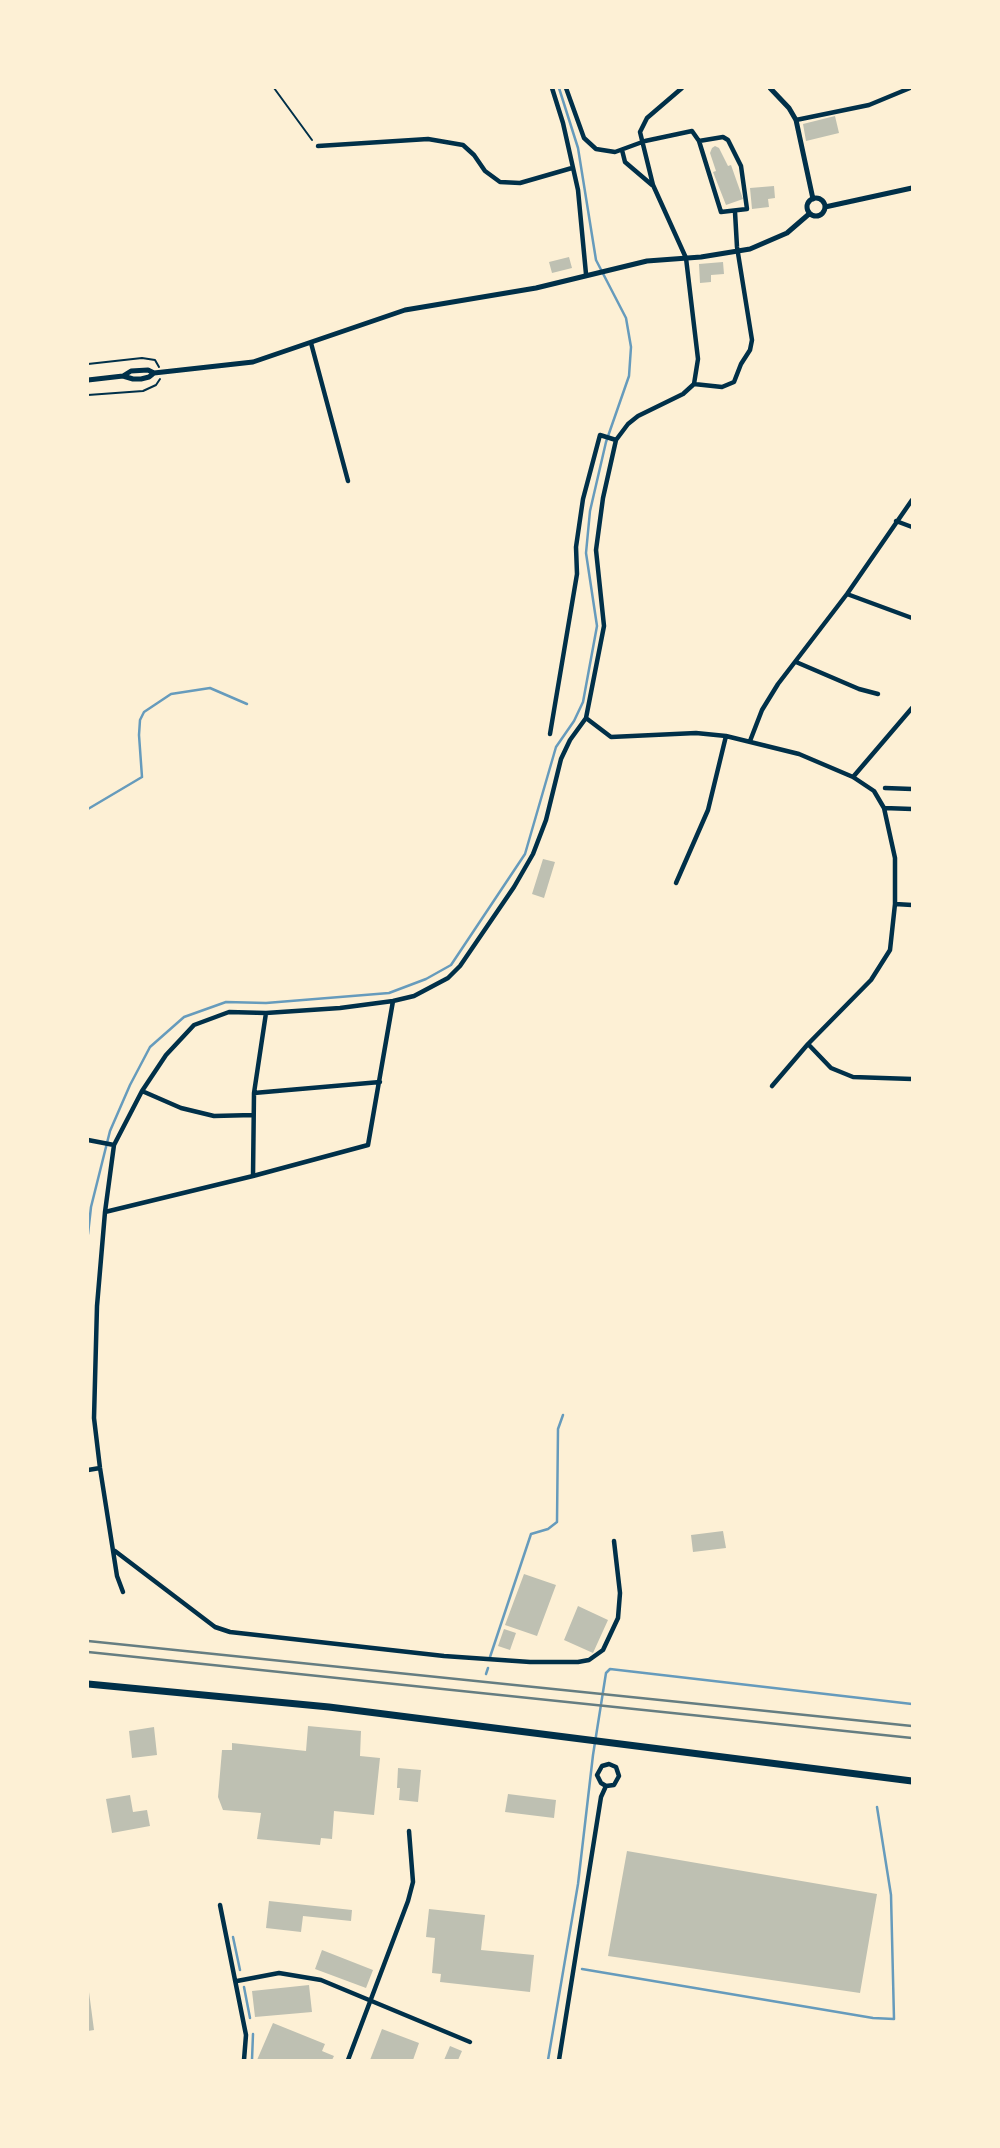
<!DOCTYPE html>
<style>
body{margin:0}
#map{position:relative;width:1000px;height:2148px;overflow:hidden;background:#fdf0d5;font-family:Mulish,sans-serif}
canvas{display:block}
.frame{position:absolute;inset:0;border:89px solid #fdf0d5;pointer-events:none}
</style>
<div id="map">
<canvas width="1000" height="2148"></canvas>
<div class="frame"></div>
</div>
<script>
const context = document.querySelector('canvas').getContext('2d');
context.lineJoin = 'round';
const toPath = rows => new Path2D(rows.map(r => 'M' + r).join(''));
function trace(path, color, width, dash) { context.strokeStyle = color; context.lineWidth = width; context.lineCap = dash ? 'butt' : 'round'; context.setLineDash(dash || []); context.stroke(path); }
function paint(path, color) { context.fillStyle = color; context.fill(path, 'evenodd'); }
trace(toPath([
 [88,809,142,777,139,735,140,720,144,712,171,694,210,688,247,704],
 [88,1234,91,1207,110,1131,130,1085,150,1047,184,1017,226,1002,266,1003,389,993,426,979,451,965,525,854,556,747,574,721,583,702,597,626,586,553,590,511,606,442,629,376,631,347,626,318,596,260,578,148,559,88],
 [490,1657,531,1534,548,1529,557,1522,558,1429,563,1415],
 [486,1674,488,1668],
 [233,1937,240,1970],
 [582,1969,873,2018,894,2019,891,1895,877,1807],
 [244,1987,250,2018],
 [252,2060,253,2034],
 [548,2060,578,1884,593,1755,606,1673,610,1669,912,1704]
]), '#669bbc', 2.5);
paint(toPath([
 [835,116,839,133,806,141,803,124],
 [715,146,719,148,728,166,731,165,743,199,726,205,713,172,716,171,710,153,712,148],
 [774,186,775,198,768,199,769,207,752,209,750,188],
 [569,257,572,268,552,273,549,262],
 [723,262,724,274,711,275,711,282,700,283,699,264],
 [543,859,555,862,544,898,532,894],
 [723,1531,726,1548,693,1552,691,1535],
 [524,1574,556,1585,537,1636,505,1625],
 [578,1606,608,1620,593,1653,564,1640],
 [504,1629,516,1633,510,1650,498,1646],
 [308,1726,361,1731,360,1756,380,1758,374,1815,334,1811,332,1839,321,1838,320,1845,257,1839,261,1813,223,1810,218,1797,222,1750,232,1750,232,1743,306,1751],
 [154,1727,157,1755,132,1758,129,1731],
 [398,1768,421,1770,418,1802,399,1800,400,1788,397,1788],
 [508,1794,556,1800,554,1818,505,1812],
 [130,1795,133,1812,147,1810,150,1826,112,1833,106,1799],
 [627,1851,877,1894,860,1993,608,1956],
 [269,1901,352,1910,351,1921,303,1916,301,1932,266,1928],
 [429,1909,485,1915,481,1950,534,1955,530,1992,440,1982,441,1974,432,1973,435,1938,426,1937],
 [322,1950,373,1970,366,1988,315,1969],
 [309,1985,312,2012,255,2017,252,1991],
 [89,1992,94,2030,88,2031,88,1993],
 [273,2023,325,2044,322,2051,334,2056,332,2060,257,2060],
 [382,2029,419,2043,413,2060,370,2060],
 [450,2046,462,2051,458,2060,444,2060]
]), '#bec0b2');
trace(toPath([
 [274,88,312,140],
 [88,364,142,358,155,360,159,367],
 [88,395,143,391,156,385,160,379]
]), '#003049', 2);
trace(toPath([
 [552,88,563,123,578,190,586,274],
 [566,88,584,138,596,149,615,152,645,141,692,131,699,141,723,137,728,140,741,166,747,209,721,212,699,141],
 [796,120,869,105,910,88],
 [318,146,428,139,463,145,474,155,485,171,500,182,520,183,572,168],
 [622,150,625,162,652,185],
 [311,343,348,481],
 [694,384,722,387,734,382,741,364,750,350,752,340,737,247,735,212],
 [896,521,912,527],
 [847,594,912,618],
 [796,662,859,689,878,694],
 [586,718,611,737,696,733,726,736,799,754,853,777,874,791,884,808,895,858,895,904,890,950,871,980,808,1044,772,1086],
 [550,734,577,574,576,547,583,499,600,435,616,440],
 [750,741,762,710,778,684,847,594,912,500],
 [853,777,912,708],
 [885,788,912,789],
 [884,808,912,809],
 [676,883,708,810,726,736],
 [895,904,912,905],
 [808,1044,831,1068,853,1077,912,1079],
 [142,1091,181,1108,214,1116,253,1115],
 [254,1093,380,1082],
 [88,1140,114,1145],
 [253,1176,254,1093,266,1013],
 [105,1212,253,1176,368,1145,393,1001],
 [88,1470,100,1468],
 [115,1551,215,1627,230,1632,444,1656,530,1662,578,1662,589,1660,603,1650,618,1618,620,1593,614,1541],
 [123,1592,117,1576,100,1468,94,1418,97,1306,105,1212,114,1145,142,1091,166,1055,194,1025,229,1012,266,1013,340,1008,393,1001,414,996,448,978,460,966,514,887,533,854,546,820,561,759,570,740,586,718,604,626,596,550,603,498,616,440,628,424,638,416,683,394,694,384,698,359,686,258,653,185,640,132,647,118,682,88],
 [220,1905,246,2035,244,2060],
 [237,1981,279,1973,321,1980,470,2042],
 [348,2060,408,1901,413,1882,409,1831],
 [559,2060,601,1797,606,1786,614,1785,619,1776,616,1767,609,1764,602,1766,597,1775,601,1783,606,1786]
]), '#003049', 4.5);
trace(toPath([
 [770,88,789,108,796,120,813,199],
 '807 207a9 9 0 1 1 18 0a9 9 0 1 1-18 0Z',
 [825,207,912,188],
 [123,376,133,379,141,379,149,377,154,373],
 [88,380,123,376,131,371,148,370,154,373,253,362,405,310,536,288,647,261,701,257,750,249,787,233,809,214]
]), '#003049', 5);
trace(toPath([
 [88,1684,329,1707,912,1781]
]), '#003049', 7);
trace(toPath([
 [88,1641,912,1726],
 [88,1652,912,1738]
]), '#657d81', 2.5);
</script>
